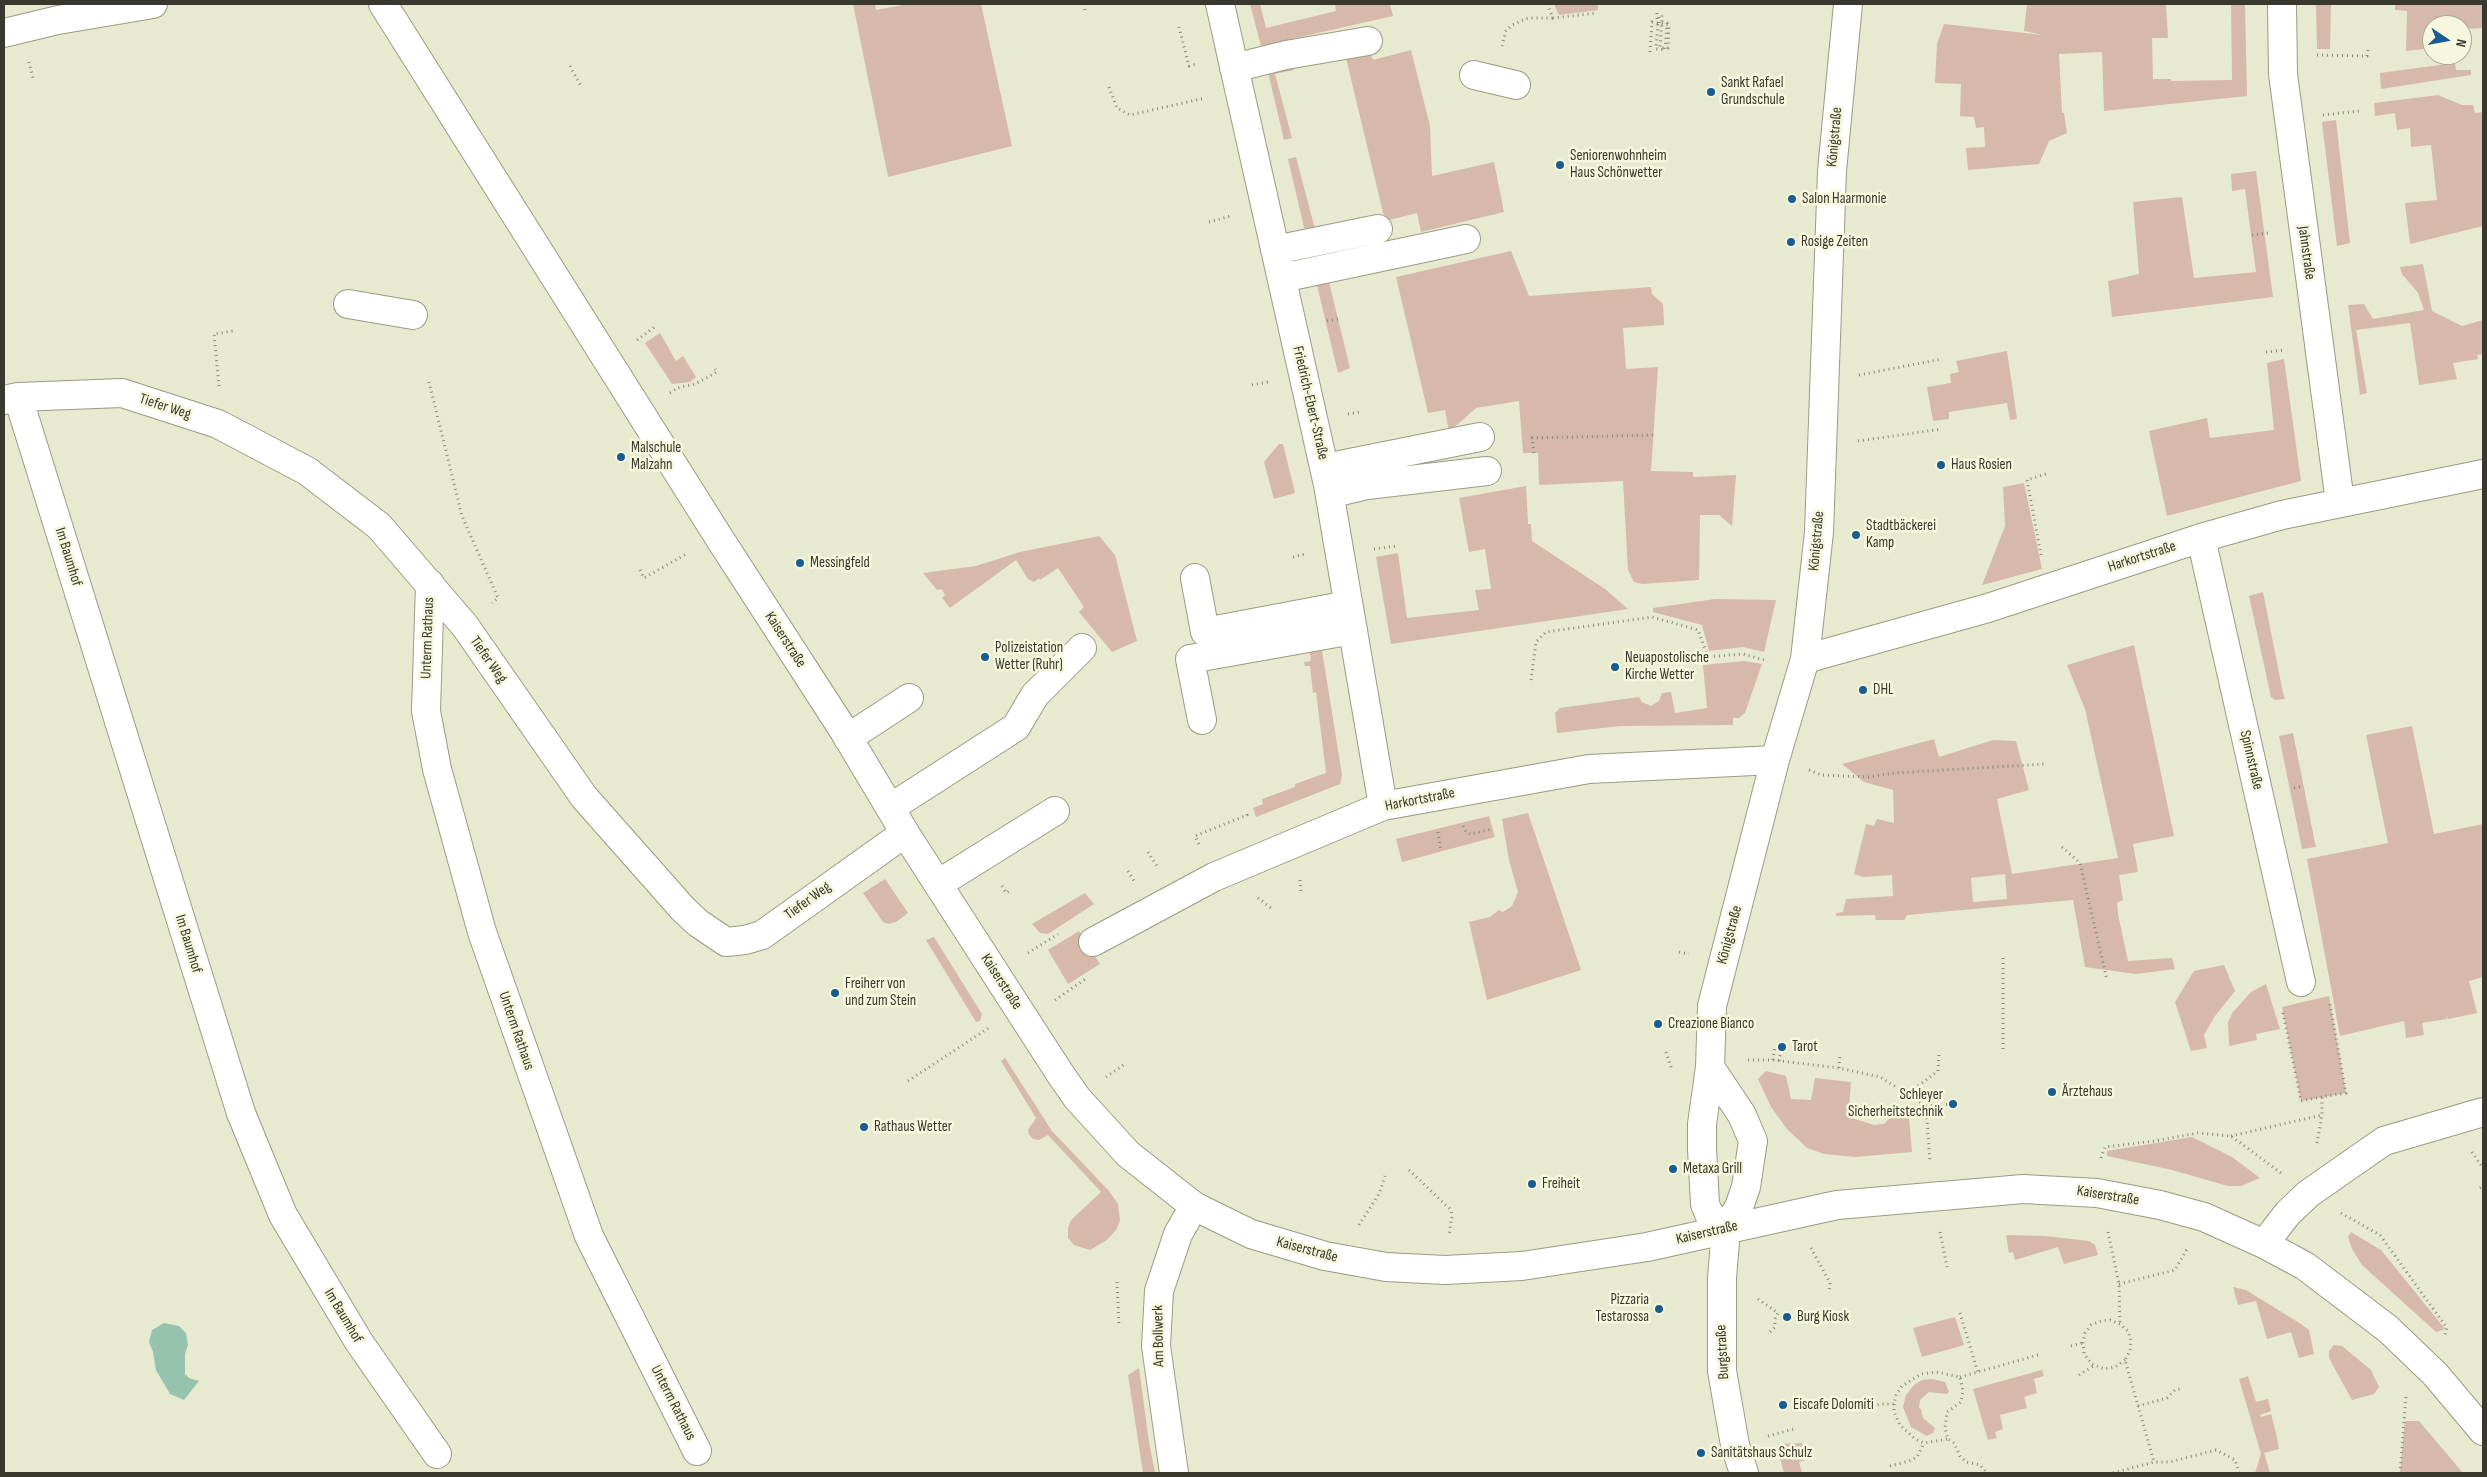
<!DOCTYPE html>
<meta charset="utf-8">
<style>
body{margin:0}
#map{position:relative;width:2487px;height:1477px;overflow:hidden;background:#e8eacf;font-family:"Sofia Sans Condensed",sans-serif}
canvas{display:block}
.frame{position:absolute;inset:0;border:5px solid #38382e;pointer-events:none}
.north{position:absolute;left:2422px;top:15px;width:50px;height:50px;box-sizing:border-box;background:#f6f7dc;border:1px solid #aaab96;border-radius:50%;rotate:102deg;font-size:14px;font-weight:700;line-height:20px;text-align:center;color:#38382e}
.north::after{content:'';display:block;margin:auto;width:18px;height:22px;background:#195c91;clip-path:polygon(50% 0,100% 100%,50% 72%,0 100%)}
</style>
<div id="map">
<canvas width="2487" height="1477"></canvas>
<div class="frame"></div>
<div class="north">N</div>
</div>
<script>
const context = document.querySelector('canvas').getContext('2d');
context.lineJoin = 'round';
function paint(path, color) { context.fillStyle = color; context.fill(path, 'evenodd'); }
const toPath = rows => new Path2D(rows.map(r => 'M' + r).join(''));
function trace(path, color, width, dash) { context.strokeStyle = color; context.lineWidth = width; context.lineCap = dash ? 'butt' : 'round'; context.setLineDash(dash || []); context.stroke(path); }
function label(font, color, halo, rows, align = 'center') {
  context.font = font + ' "Sofia Sans Condensed",sans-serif'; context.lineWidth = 5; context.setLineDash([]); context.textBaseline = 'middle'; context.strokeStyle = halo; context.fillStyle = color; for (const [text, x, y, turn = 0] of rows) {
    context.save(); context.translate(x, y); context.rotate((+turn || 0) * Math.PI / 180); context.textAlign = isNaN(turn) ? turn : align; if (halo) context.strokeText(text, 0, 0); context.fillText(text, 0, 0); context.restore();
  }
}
paint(toPath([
 [853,4,875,4,876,10,908,4,981,4,1012,146,888,177],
 [1250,4,1260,4,1266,28,1336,11,1335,4,1390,4,1393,16,1261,46],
 [1554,4,1598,4,1598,10,1559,15],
 [2027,4,2166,4,2168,38,2152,38,2153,79,2171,79,2171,81,2232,80,2231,4,2245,4,2247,96,2104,111,2102,52,2059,54,2062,113,2064,113,2067,133,2049,141,2039,164,1968,170,1966,148,1985,147,1984,127,1976,128,1974,117,1960,116,1961,84,1935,83,1937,44,1944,24,2043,35,2024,31],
 [2316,4,2331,4,2330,49,2317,49],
 [2395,4,2483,4,2483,28,2462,29,2462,25,2432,25,2432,48,2406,51,2407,11,2395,10],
 [1411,50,1430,126,1432,176,1494,162,1504,212,1421,232,1417,213,1385,221,1346,58,1371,55,1373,60],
 [2455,63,2456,70,2471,70,2471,75,2381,89,2380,73],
 [1293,65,1294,70,1275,74,1292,138,1284,140,1268,72],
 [2438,95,2462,105,2473,105,2475,113,2483,112,2483,226,2410,244,2405,203,2437,200,2431,145,2411,147,2410,128,2397,130,2395,113,2375,116,2374,103],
 [2336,120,2350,243,2337,246,2322,122],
 [1296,157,1316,233,1306,236,1288,159],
 [2256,171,2273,297,2112,317,2108,281,2139,274,2133,202,2182,197,2194,278,2256,272,2245,189,2232,191,2231,174],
 [1511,251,1529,296,1651,287,1652,294,1663,304,1664,325,1623,328,1626,369,1658,367,1651,471,1693,472,1693,477,1736,475,1732,526,1719,515,1700,515,1699,580,1642,584,1634,582,1628,570,1623,481,1539,485,1538,453,1523,453,1519,401,1476,408,1449,432,1445,410,1428,413,1396,277],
 [2423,264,2432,311,2462,326,2483,320,2483,354,2477,355,2478,359,2453,363,2457,379,2419,385,2410,323,2356,330,2367,393,2360,395,2348,305,2364,304,2373,319,2424,310,2418,293,2402,274,2400,267],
 [1328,278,1350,368,1338,373,1316,281],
 [660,333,676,361,683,356,696,377,690,382,672,384,645,343],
 [2007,351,2017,419,2010,420,2007,403,1949,412,1949,419,1933,421,1927,387,1951,383,1950,374,1959,372,1956,361],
 [2284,359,2301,481,2167,516,2149,431,2207,418,2210,438,2274,430,2267,363],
 [1279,444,1283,444,1295,493,1274,499,1264,462],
 [2024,483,2042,569,1982,585,2005,526,2003,487],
 [1526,486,1528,524,1531,524,1532,541,1605,589,1628,609,1391,644,1376,557,1398,553,1407,618,1479,610,1475,590,1491,589,1485,549,1469,552,1459,498],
 [1099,536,1115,555,1137,641,1112,652,1079,612,1084,607,1058,568,1040,580,1039,578,1034,582,1028,579,1016,560,950,608,942,598,945,595,942,589,937,590,923,573,976,566,1020,552],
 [2263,592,2283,693,2285,699,2275,700,2271,697,2249,596],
 [1715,599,1776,600,1764,652,1743,647,1709,651,1702,625,1653,612,1653,608],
 [1321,644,1342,775,1340,784,1256,817,1253,808,1263,804,1262,799,1295,787,1295,784,1326,773,1316,692,1313,693,1310,666,1305,666,1304,662,1311,661,1309,647],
 [2134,645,2174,836,2133,844,2138,872,2119,875,2123,900,2117,903,2118,914,2128,961,2172,958,2175,969,2136,974,2085,967,2073,900,1907,915,1904,920,1876,920,1875,915,1836,916,1836,913,1843,912,1846,899,1893,896,1892,875,1863,877,1854,874,1866,824,1874,826,1877,819,1894,823,1893,790,1864,782,1842,764,1934,739,1939,757,1993,740,2016,741,2029,790,1997,799,2012,874,2118,858,2085,709,2067,665],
 [2005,874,2007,899,1973,902,1971,878],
 [1744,661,1762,664,1745,713,1739,718,1733,718,1733,725,1621,726,1557,733,1555,713,1560,708,1639,697,1642,702,1651,706,1659,701,1662,693,1671,692,1675,713,1707,708,1703,665],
 [2412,726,2434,834,2483,824,2483,977,2469,981,2477,1013,2448,1019,2446,1015,2447,1019,2422,1023,2424,1035,2406,1038,2404,1021,2340,1036,2307,859,2388,843,2366,735],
 [2293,733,2315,843,2316,847,2302,849,2279,736],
 [1528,813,1581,970,1487,1000,1469,922,1490,917,1499,910,1503,912,1512,906,1518,892,1509,860,1502,819],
 [1489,816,1495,837,1402,862,1396,839],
 [885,879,908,913,896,922,888,924,883,922,863,893],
 [1085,893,1094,904,1048,934,1040,933,1032,924],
 [1079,931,1100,964,1068,984,1048,950],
 [934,937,982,1014,980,1021,976,1022,926,940],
 [2224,965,2235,991,2215,1016,2204,1035,2207,1048,2191,1051,2175,1002,2194,971],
 [2266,984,2280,1029,2256,1034,2257,1040,2229,1046,2228,1022,2233,1012,2251,992],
 [2329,996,2346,1093,2301,1101,2282,1007],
 [1005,1058,1052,1131,1109,1191,1118,1204,1120,1221,1116,1230,1107,1240,1090,1250,1074,1245,1068,1238,1068,1228,1071,1220,1101,1192,1048,1135,1039,1140,1033,1139,1029,1135,1028,1130,1036,1118,1001,1061],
 [1766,1071,1786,1076,1791,1099,1811,1100,1815,1078,1851,1082,1849,1109,1855,1119,1874,1125,1884,1124,1896,1112,1904,1113,1909,1118,1912,1152,1855,1157,1824,1154,1807,1148,1787,1129,1771,1107,1758,1079],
 [2192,1137,2232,1157,2260,1178,2241,1186,2228,1186,2172,1170,2107,1156,2107,1151],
 [2351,1232,2381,1250,2445,1329,2436,1332,2362,1265,2352,1249,2348,1237],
 [2006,1235,2045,1236,2089,1241,2095,1245,2098,1255,2064,1264,2058,1247,2015,1260,2013,1252,2009,1253],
 [2233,1287,2246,1290,2301,1324,2309,1330,2314,1354,2299,1358,2291,1332,2267,1339,2256,1301,2238,1305],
 [1955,1317,1964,1345,1922,1357,1913,1328],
 [2334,1345,2342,1346,2371,1370,2379,1387,2374,1394,2352,1400,2329,1358,2329,1351],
 [1139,1368,1149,1442,1155,1473,1143,1473,1128,1375],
 [2042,1370,2044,1376,2034,1379,2037,1393,2024,1397,2027,1408,2000,1415,2003,1429,1995,1432,1997,1438,1988,1440,1973,1389],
 [2248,1376,2256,1402,2268,1399,2271,1411,2260,1415,2261,1417,2271,1414,2276,1433,2279,1449,2264,1453,2270,1473,2255,1473,2261,1454,2239,1379],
 [1932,1379,1945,1382,1949,1392,1947,1394,1929,1392,1920,1400,1919,1408,1921,1409,1923,1418,1935,1428,1933,1433,1927,1436,1911,1427,1903,1407,1906,1395,1914,1385,1922,1380],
 [2405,1421,2419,1421,2463,1473,2400,1473],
 [1802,1443,1809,1459,1799,1462,1802,1473,1784,1473,1777,1447,1779,1444]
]), '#d6b9a8');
paint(toPath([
 [164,1323,179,1326,186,1333,188,1345,185,1354,185,1374,189,1378,199,1381,184,1400,170,1394,156,1370,153,1352,149,1342,152,1330]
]), '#96c3ae');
const minor = toPath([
 [1220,4,1328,485,1383,806],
 [2282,4,2283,74,2340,502],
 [4,33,58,20,153,4],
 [1234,68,1286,55,1368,41],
 [1474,75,1516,85],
 [1275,250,1378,229],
 [1282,278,1466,239],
 [348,304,413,315],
 [18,397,241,1113,283,1215,359,1342,437,1454],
 [4,400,18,397,122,393,218,424,307,471,379,526,465,626,584,797,683,909,698,923,726,942,745,940,762,935,905,833],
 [1325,468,1480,437],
 [1330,494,1367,485,1487,471],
 [2201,538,2301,982],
 [1195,578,1205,632,1348,605],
 [430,584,426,711,437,769,482,932,589,1236,697,1451],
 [1805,659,1988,608,2201,538,2282,515,2483,474],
 [1202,720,1190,659,1353,630],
 [848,738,909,698],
 [890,808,1016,727,1035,695,1082,648],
 [938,884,1055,811],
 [1093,942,1214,877,1383,806,1589,769,1775,760],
 [1710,1067,1742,1115,1753,1141,1746,1187,1739,1207,1726,1229,1722,1278,1722,1371,1735,1445,1744,1473],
 [1726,1229,1709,1214,1705,1204,1702,1149,1702,1124,1710,1067,1712,1006,1775,760,1805,659,1819,532,1832,171,1848,4],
 [2264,1244,2288,1213,2308,1194,2384,1141,2483,1112],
 [1174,1473,1156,1346,1159,1291,1178,1234,1194,1206]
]);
const major = toPath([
 [383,4,718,536,844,731,905,833,1059,1072,1077,1098,1128,1154,1194,1206,1251,1234,1325,1256,1386,1267,1445,1270,1522,1266,1647,1247,1837,1205,2023,1189,2097,1193,2160,1205,2204,1217,2264,1244,2305,1266,2388,1329,2435,1374,2483,1431]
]);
trace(minor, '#9a9b83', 30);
trace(major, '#9a9b83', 30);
trace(toPath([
 [1084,4,1085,11],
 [1547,4,1553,18,1597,13],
 [1657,13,1657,23],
 [1659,23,1659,13],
 [1179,27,1189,66,1196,64],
 [1502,46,1506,31,1512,25,1528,18,1553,18],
 [1650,52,1652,22,1657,23,1667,23,1665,50,1656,49,1658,24,1659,24,1669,25,1668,48,1660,48,1662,22,1662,14],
 [2317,55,2367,56,2368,50],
 [29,62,33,78],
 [570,66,582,88],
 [1109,87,1117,108,1130,115,1205,98],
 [2323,115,2359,111],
 [1209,222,1231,216],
 [2252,235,2268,233],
 [1327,321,1338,319],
 [637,340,656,326],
 [2266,352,2285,350],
 [1859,375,1942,359],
 [429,382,462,516,498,598,492,603],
 [1252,385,1268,382],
 [219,386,214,334,233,331],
 [670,393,677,388,695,384,717,372,715,369],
 [1348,414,1360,412],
 [1858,441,1942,429],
 [1534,453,1532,438,1653,435],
 [1374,549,1396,546],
 [2041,555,2027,480,2049,473],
 [1293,557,1305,554],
 [640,570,644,578,688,553],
 [1679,659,1743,654,1768,661],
 [1531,680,1536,642,1546,632,1652,617,1698,630,1708,657],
 [1809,770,1821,775,1868,777,1895,773,2045,764],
 [2294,788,2303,786],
 [1463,826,1466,832,1470,834,1493,829],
 [1438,832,1441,851],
 [1199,844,1195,836,1247,815,1246,811],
 [2062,847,2080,863,2107,980],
 [1148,852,1158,868],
 [1128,871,1134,881],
 [1300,880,1301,894],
 [1002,886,1006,893,1011,890],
 [1258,898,1271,908],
 [1679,952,1689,954],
 [1028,953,1058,934],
 [2003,958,2003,1052],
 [1055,1000,1087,978],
 [2283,1013,2301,1101,2322,1097],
 [1658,1024,1673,1025],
 [1666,1052,1672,1070],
 [1748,1060,1773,1060,1839,1068,1880,1077,1926,1106,1930,1162],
 [1773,1060,1775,1046],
 [1779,1061,1782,1047],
 [1839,1068,1840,1054],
 [1106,1077,1126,1063],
 [908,1081,990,1027],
 [1906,1095,1938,1071,1939,1053],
 [1926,1106,1953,1104],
 [2231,1136,2322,1115],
 [2317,1143,2322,1115,2322,1097,2346,1093,2330,1004],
 [2472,1152,2483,1168],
 [2101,1158,2105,1147,2155,1141,2198,1133,2231,1136,2281,1173],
 [1409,1170,1451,1210,1452,1216,1449,1235],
 [2480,1188,2483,1186],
 [2341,1213,2380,1235,2447,1328,2445,1335],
 [1359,1225,1379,1194,1385,1176],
 [1940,1232,1947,1267],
 [2108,1232,2119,1284,2120,1324],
 [1811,1248,1830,1283,1829,1292],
 [1117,1282,1119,1326],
 [2119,1284,2175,1270,2187,1249],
 [1758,1299,1778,1313,1775,1319,1775,1327,1769,1333],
 [1960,1313,1978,1373],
 [2071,1346,2083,1343],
 [2125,1360,2115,1367,2104,1369,2092,1364,2084,1354,2083,1343,2085,1333,2091,1325,2101,1321,2110,1320,2120,1324,2128,1331,2131,1341,2130,1351,2125,1360,2154,1462],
 [2079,1375,2095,1365],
 [1960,1377,2038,1355],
 [1894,1404,1894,1412,1900,1425,1915,1439,1924,1443,1948,1439],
 [2138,1406,2167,1398,2175,1390,2182,1388],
 [1863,1408,1880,1404,1894,1404,1896,1395,1902,1386,1921,1374,1936,1372,1960,1377,1963,1391,1961,1402,1947,1412,1945,1428,1948,1439,1954,1443,1960,1456,1966,1462,1980,1465,1987,1473],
 [1768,1436,1794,1429],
 [1890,1466,1909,1461,1917,1457,1924,1443],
 [2113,1473,2154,1462,2170,1462,2216,1450,2235,1460,2239,1473],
 [2400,1473,2406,1396]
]), '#878877', 3, [1, 4]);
trace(minor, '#fff', 28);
trace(major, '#fff', 28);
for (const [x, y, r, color] of [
 [1711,92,5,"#195c91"],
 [1560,165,5,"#195c91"],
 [1792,199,5,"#195c91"],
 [1791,242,5,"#195c91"],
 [621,457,5,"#195c91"],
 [1941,465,5,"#195c91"],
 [1856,535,5,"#195c91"],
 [800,563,5,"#195c91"],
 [985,657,5,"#195c91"],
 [1615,667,5,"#195c91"],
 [1863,690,5,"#195c91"],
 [835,993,5,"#195c91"],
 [1658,1024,5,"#195c91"],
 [1782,1047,5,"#195c91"],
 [2052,1092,5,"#195c91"],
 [1953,1104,5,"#195c91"],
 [864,1127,5,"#195c91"],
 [1673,1169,5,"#195c91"],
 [1532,1184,5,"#195c91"],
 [1659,1309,5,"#195c91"],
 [1787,1317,5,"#195c91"],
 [1783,1405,5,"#195c91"],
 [1701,1453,5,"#195c91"]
]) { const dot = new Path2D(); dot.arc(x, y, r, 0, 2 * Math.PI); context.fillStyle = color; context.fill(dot); trace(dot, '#f6f7dc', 2); }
label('15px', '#38382e', '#f6f7dc', [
 ["Sankt Rafael",1721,83],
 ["Grundschule",1721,100],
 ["Seniorenwohnheim",1570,156],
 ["Haus Schönwetter",1570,173],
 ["Salon Haarmonie",1802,199],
 ["Rosige Zeiten",1801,242],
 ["Malschule",631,448],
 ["Malzahn",631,465],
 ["Haus Rosien",1951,465],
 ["Stadtbäckerei",1866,526],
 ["Kamp",1866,543],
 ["Messingfeld",810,563],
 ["Polizeistation",995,648],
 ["Wetter (Ruhr)",995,665],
 ["Neuapostolische",1625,658],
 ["Kirche Wetter",1625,675],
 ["DHL",1873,690],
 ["Freiherr von",845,984],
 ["und zum Stein",845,1001],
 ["Creazione Bianco",1668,1024],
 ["Tarot",1792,1047],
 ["Ärztehaus",2062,1092],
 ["Schleyer",1943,1095,"right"],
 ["Sicherheitstechnik",1943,1112,"right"],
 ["Rathaus Wetter",874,1127],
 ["Metaxa Grill",1683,1169],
 ["Freiheit",1542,1184],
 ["Pizzaria",1649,1300,"right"],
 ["Testarossa",1649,1317,"right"],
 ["Burg Kiosk",1797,1317],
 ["Eiscafe Dolomiti",1793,1405],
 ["Sanitätshaus Schulz",1711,1453]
], 'left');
label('15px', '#38382e', '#f6f7dc', [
 ["Königstraße",1835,137,-85],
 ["Jahnstraße",2306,253,82],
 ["Friedrich-Ebert-Straße",1310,403,77],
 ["Tiefer Weg",165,407,18],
 ["Königstraße",1817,541,-85],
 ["Im Baumhof",68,557,73],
 ["Harkortstraße",2142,557,-18],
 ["Unterm Rathaus",428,638,-88],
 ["Kaiserstraße",785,640,57],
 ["Tiefer Weg",488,660,55],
 ["Spinnstraße",2251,760,77],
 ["Harkortstraße",1420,800,-11],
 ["Tiefer Weg",808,901,-36],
 ["Königstraße",1730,935,-75],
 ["Im Baumhof",188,944,73],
 ["Kaiserstraße",1001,982,57],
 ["Unterm Rathaus",516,1031,71],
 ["Kaiserstraße",2108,1196,9],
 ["Kaiserstraße",1707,1233,-13],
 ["Kaiserstraße",1307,1250,15],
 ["Im Baumhof",343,1316,59],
 ["Am Bollwerk",1159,1336,-91],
 ["Burgstraße",1723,1352,-93],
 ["Unterm Rathaus",673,1403,63]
]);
</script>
